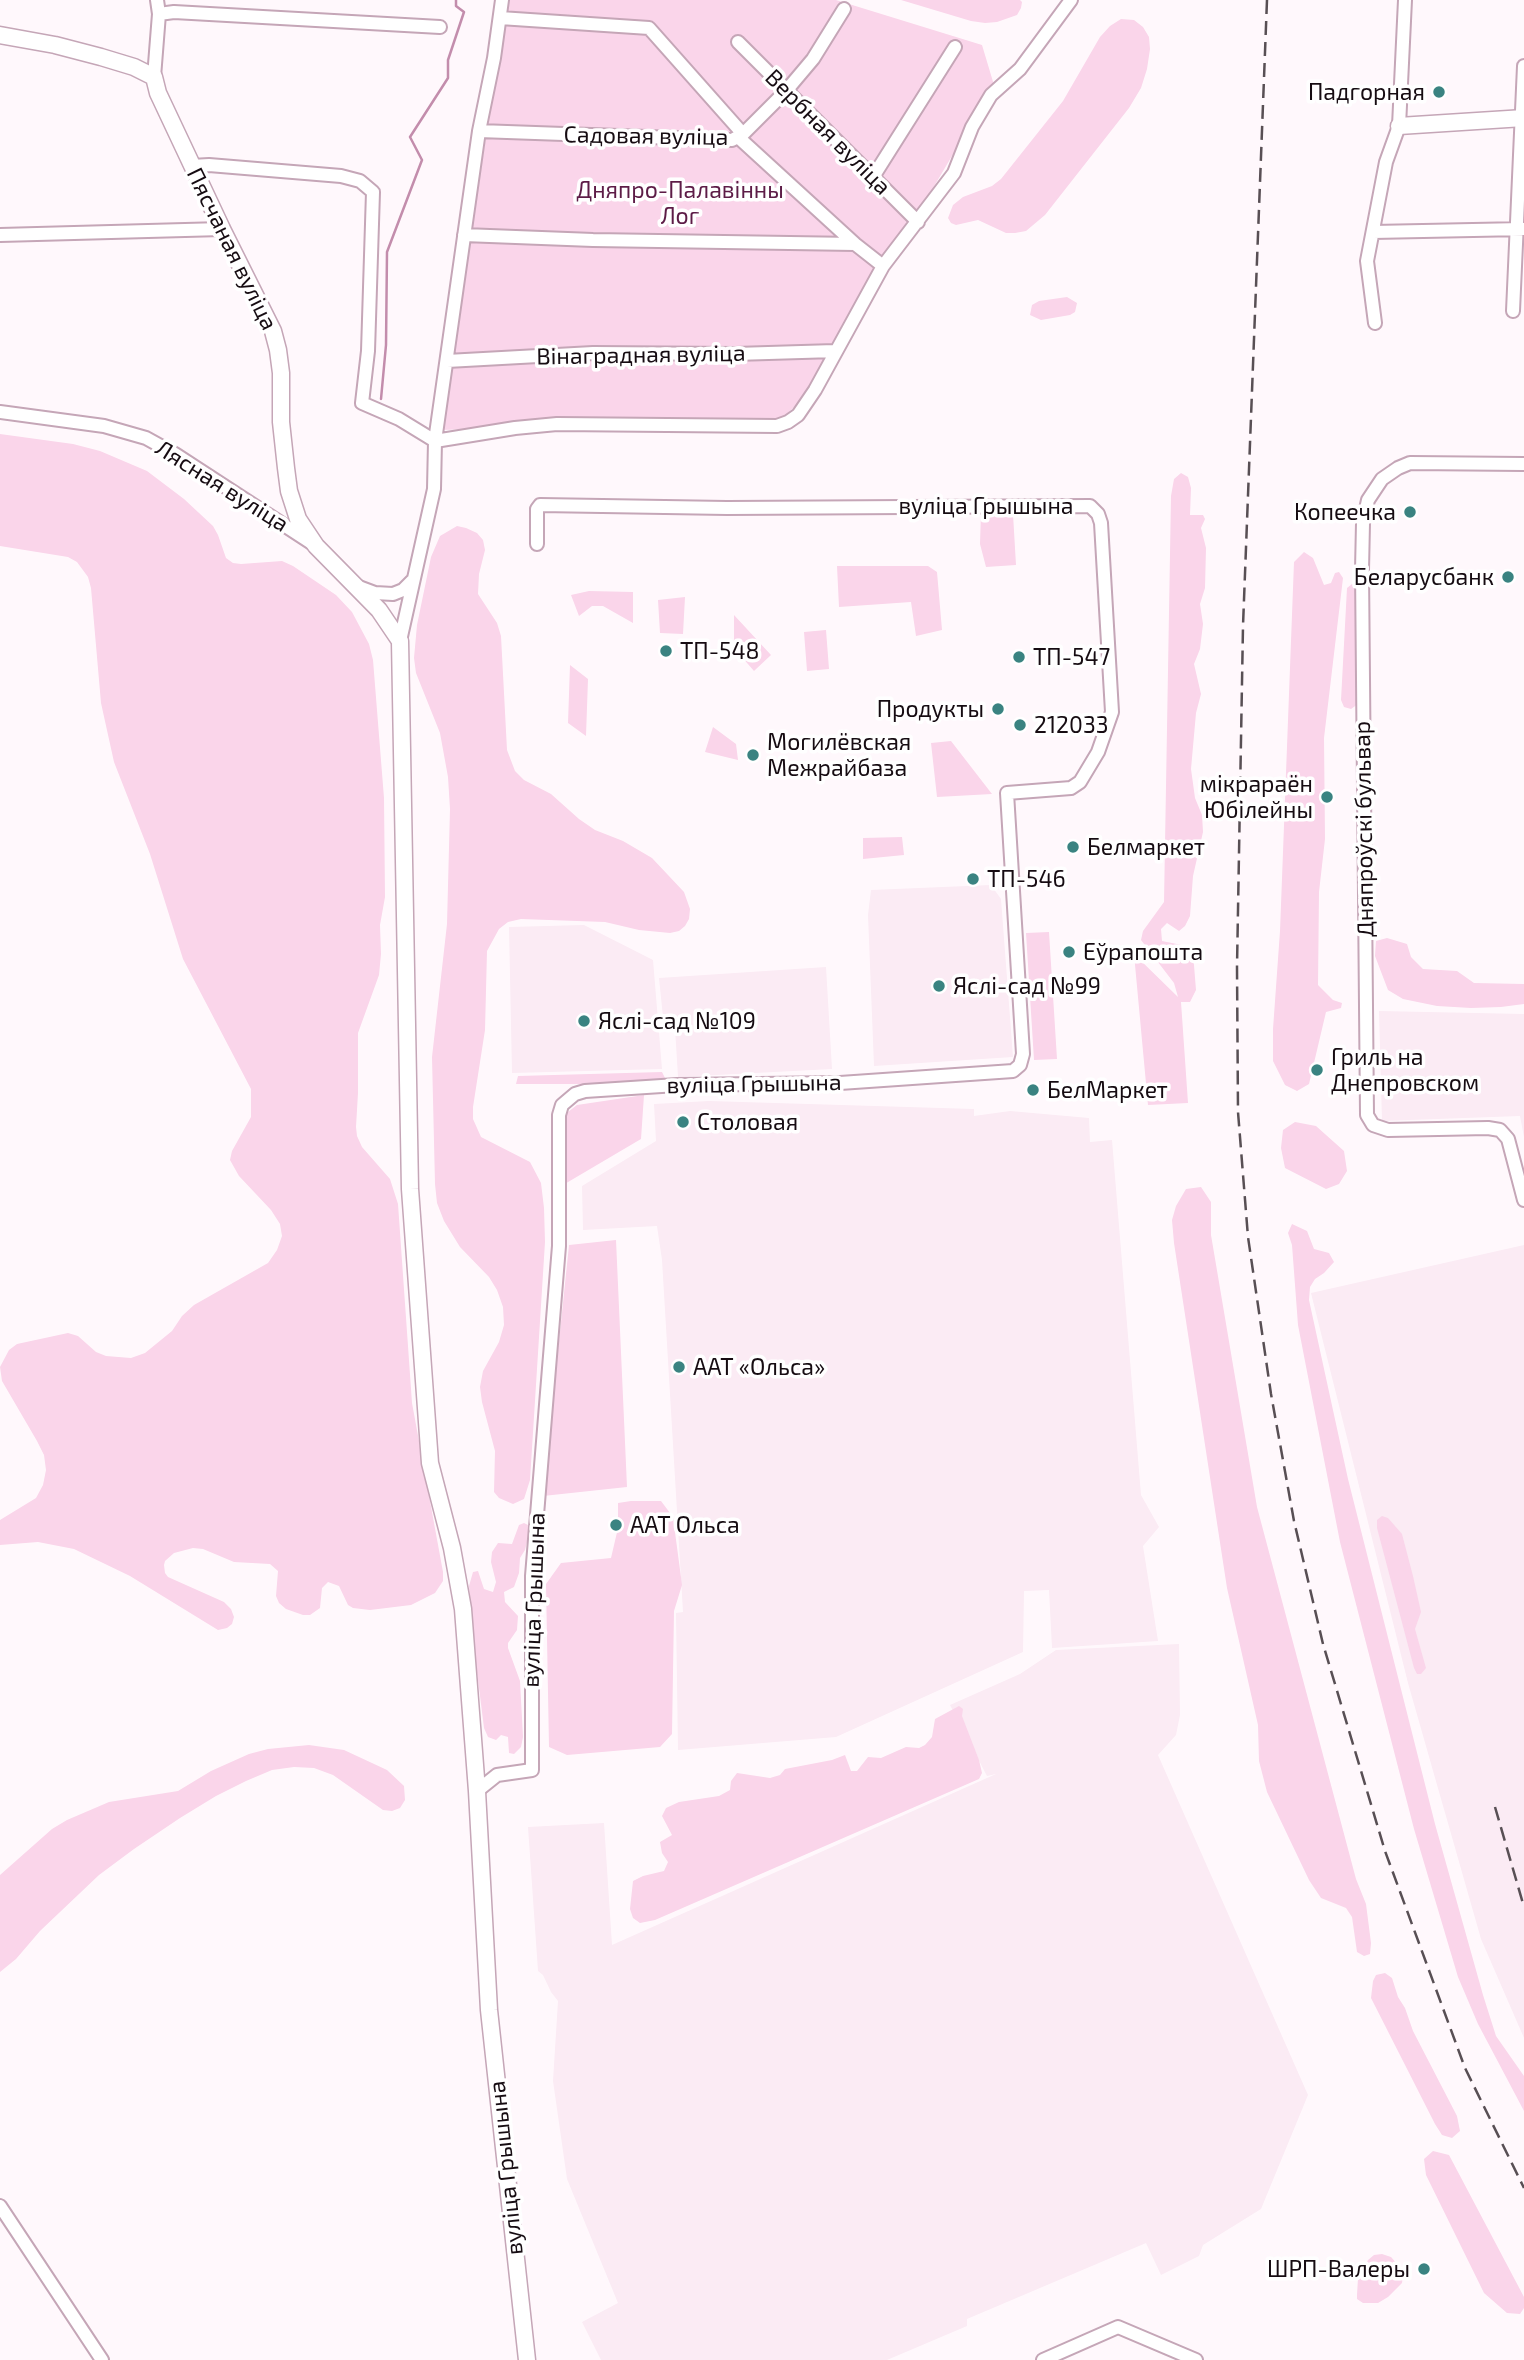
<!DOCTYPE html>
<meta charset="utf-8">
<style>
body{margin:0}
canvas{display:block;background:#fff8fc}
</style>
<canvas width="1524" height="2360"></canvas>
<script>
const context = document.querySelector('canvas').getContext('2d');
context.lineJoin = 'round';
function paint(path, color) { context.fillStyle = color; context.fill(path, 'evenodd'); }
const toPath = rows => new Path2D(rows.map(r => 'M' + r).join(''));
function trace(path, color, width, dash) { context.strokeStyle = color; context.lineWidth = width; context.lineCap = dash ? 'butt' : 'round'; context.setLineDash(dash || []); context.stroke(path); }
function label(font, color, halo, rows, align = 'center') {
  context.font = font + ' "Exo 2",sans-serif'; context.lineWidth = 7; context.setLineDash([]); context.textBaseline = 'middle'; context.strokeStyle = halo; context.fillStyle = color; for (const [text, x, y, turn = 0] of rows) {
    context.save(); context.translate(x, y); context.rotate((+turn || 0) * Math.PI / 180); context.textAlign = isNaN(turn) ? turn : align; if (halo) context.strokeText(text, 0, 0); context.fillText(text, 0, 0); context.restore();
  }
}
paint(toPath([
 [991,885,1001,899,1013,1057,874,1066,868,915,871,890],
 [584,925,653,960,662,1069,512,1073,509,927],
 [826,967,832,1069,678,1077,675,1028,664,1027,659,978],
 [1379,1011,1524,1014,1524,1137,1520,1116,1382,1121],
 [709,1101,974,1109,974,1116,1010,1111,1089,1118,1090,1142,1112,1140,1141,1495,1159,1527,1143,1546,1158,1641,1052,1648,1049,1590,1024,1591,1023,1652,836,1737,678,1750,676,1613,683,1612,662,1260,657,1226,583,1230,582,1186,656,1141,654,1104],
 [1524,1245,1524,2038,1481,1939,1408,1683,1311,1293],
 [1179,1644,1180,1715,1176,1735,1158,1755,1308,2095,1261,2209,1203,2245,1199,2256,1161,2275,1146,2243,967,2319,967,2326,887,2360,601,2360,582,2322,618,2303,567,2179,553,2081,558,2001,551,1992,543,1975,538,1971,528,1827,604,1823,612,1945,996,1774,987,1776,950,1705,1020,1674,1056,1650]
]), '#fbebf4');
paint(toPath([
 [507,0,836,0,982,45,994,85,920,210,867,283,808,393,781,420,441,430],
 [901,0,1020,0,1022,2,1021,8,1017,15,997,22,985,23,971,21],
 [1121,19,1134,20,1143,27,1149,37,1150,49,1147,69,1141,88,1129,108,1045,215,1026,231,1015,233,1006,233,978,220,956,225,951,223,948,218,953,205,963,197,992,186,1001,179,1063,101,1100,37,1110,26],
 [1067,297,1077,303,1075,312,1070,315,1041,320,1030,315,1032,305,1039,301],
 [0,434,73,444,100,451,147,471,184,499,213,526,218,535,226,558,233,563,241,564,282,561,293,566,336,595,352,612,369,644,373,660,384,798,385,897,380,925,381,954,379,975,358,1033,358,1093,356,1127,357,1136,362,1147,390,1179,398,1204,412,1403,443,1572,443,1581,435,1593,411,1605,370,1610,353,1608,348,1605,339,1586,328,1582,322,1588,320,1608,310,1615,303,1615,286,1609,279,1603,276,1596,278,1571,270,1564,234,1562,203,1549,193,1548,174,1553,165,1561,164,1565,165,1573,168,1577,224,1602,231,1609,234,1617,232,1624,227,1628,218,1630,130,1576,74,1549,38,1542,0,1545,0,1520,36,1498,43,1485,46,1470,44,1455,37,1441,2,1381,0,1367,9,1350,17,1344,68,1333,78,1336,96,1352,106,1356,131,1358,145,1353,172,1331,182,1316,194,1305,268,1263,277,1250,282,1236,280,1224,271,1210,239,1176,230,1160,232,1151,251,1117,251,1089,183,959,150,854,114,762,101,703,91,588,88,577,77,562,68,557,0,546],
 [1181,473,1188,477,1191,488,1190,515,1203,515,1205,519,1201,528,1206,548,1205,588,1200,604,1203,624,1200,649,1194,664,1201,694,1196,713,1191,769,1195,798,1202,815,1203,832,1193,876,1190,916,1185,926,1179,931,1167,923,1161,929,1162,941,1187,946,1193,953,1196,990,1190,1002,1181,1002,1188,1103,1148,1105,1134,954,1178,997,1174,983,1141,940,1143,931,1164,902,1171,496,1174,479],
 [981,512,1013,514,1016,565,986,567,980,544],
 [457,526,466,528,477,533,483,540,485,550,479,574,478,594,497,623,501,636,507,750,515,771,524,780,551,794,579,819,595,830,623,841,652,858,684,892,690,909,689,919,685,926,679,931,670,933,639,930,605,922,521,919,508,922,499,929,487,951,485,1030,473,1107,473,1119,481,1137,530,1162,541,1183,544,1208,545,1242,530,1480,524,1499,513,1504,499,1498,494,1492,495,1451,482,1402,480,1387,483,1371,499,1342,504,1325,503,1307,497,1290,489,1277,460,1247,444,1221,437,1203,435,1184,432,1057,447,924,450,809,448,777,440,733,416,673,414,658,417,625,431,557,440,536],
 [1304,552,1313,558,1324,585,1331,583,1335,573,1339,572,1343,578,1324,738,1325,839,1319,892,1318,985,1333,1000,1342,1003,1341,1008,1326,1012,1309,1084,1297,1091,1285,1085,1273,1061,1273,1029,1280,931,1294,562],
 [837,566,928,566,937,572,942,630,916,636,911,602,839,607],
 [1352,584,1358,585,1358,704,1351,709,1344,707,1341,700,1347,588],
 [589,591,633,592,633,623,603,606,592,606,579,616,571,595],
 [685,597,683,634,660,633,658,600],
 [734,615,771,655,754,671,734,648],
 [826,630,829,669,807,671,804,632],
 [570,665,588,679,586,736,568,723],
 [713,727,736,744,738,760,705,752],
 [951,741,992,794,937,797,931,743],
 [902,837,904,855,863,859,863,838],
 [1049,932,1057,1059,1034,1060,1026,933],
 [1387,938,1407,944,1411,957,1423,969,1457,971,1474,983,1524,984,1524,1004,1501,1007,1471,1008,1437,1006,1403,999,1388,990,1375,956,1376,941],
 [662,1072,666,1080,660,1084,516,1084,518,1076],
 [644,1095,641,1139,563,1185,564,1115,577,1105],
 [1295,1122,1316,1126,1344,1151,1347,1171,1339,1184,1326,1189,1285,1168,1281,1148,1283,1130],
 [1201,1187,1211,1202,1211,1235,1257,1507,1356,1879,1366,1904,1371,1943,1370,1954,1364,1956,1357,1952,1352,1917,1346,1908,1321,1898,1309,1880,1267,1792,1259,1761,1258,1725,1227,1588,1174,1243,1172,1220,1176,1206,1186,1189],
 [1292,1224,1307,1231,1314,1249,1329,1253,1334,1262,1324,1273,1315,1279,1310,1287,1309,1300,1348,1479,1435,1824,1483,1995,1496,2036,1524,2076,1524,2111,1478,2024,1458,1977,1414,1829,1340,1542,1298,1325,1292,1245,1288,1233],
 [616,1240,627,1487,543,1496,569,1245],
 [631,1501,661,1501,673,1517,682,1585,674,1611,672,1734,660,1747,567,1755,549,1747,546,1584,561,1563,611,1558,618,1528,618,1503],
 [1382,1516,1388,1518,1402,1534,1413,1576,1421,1612,1415,1629,1426,1668,1421,1674,1417,1674,1414,1668,1377,1528,1377,1520],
 [524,1523,528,1525,530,1530,525,1550,520,1558,519,1573,514,1587,504,1592,505,1602,518,1616,517,1630,508,1643,508,1648,520,1681,523,1737,521,1747,514,1754,509,1753,508,1737,501,1735,496,1740,488,1737,484,1728,472,1632,469,1586,473,1572,478,1571,484,1589,493,1592,496,1582,491,1562,492,1552,498,1543,512,1544,519,1525],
 [959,1706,963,1709,962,1716,979,1760,982,1773,979,1779,655,1920,640,1923,633,1918,630,1909,633,1881,643,1876,664,1871,668,1862,662,1853,660,1842,672,1835,662,1816,666,1808,679,1802,719,1796,730,1790,731,1781,737,1773,770,1778,780,1775,785,1769,832,1760,845,1755,851,1771,857,1771,868,1757,881,1758,906,1747,919,1748,925,1745,932,1737,935,1719],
 [309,1745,344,1750,387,1770,404,1786,405,1800,400,1808,392,1811,383,1810,333,1775,314,1768,294,1767,272,1770,246,1781,216,1796,180,1818,134,1849,99,1875,40,1931,16,1959,0,1972,0,1875,52,1829,67,1820,109,1802,178,1791,211,1771,249,1754,268,1749],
 [1385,1973,1392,1978,1398,1997,1405,2008,1413,2031,1457,2116,1460,2131,1452,2138,1442,2135,1435,2124,1371,1998,1373,1981,1376,1975],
 [1433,2151,1449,2155,1524,2297,1524,2308,1520,2314,1507,2313,1484,2293,1426,2175,1424,2159],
 [1382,2254,1391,2257,1399,2266,1403,2275,1402,2283,1388,2297,1378,2303,1363,2303,1357,2299,1357,2295,1358,2278,1368,2260,1374,2255]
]), '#fad5ea');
trace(toPath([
 [381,399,386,345,387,252,422,160,410,137,448,78,448,60,464,12,456,6,456,0]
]), '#c38dac', 2.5);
const street = toPath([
 [159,14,174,12,440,27],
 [500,18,649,28,743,134],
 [738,42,918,222],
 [154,77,159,14,157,0],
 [479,131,732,140,743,134,786,91,813,59,844,9],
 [738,137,855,244,883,266],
 [192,166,209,165,341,176,360,181,373,192,368,351,362,403,399,419,435,441,515,428,557,424,777,426,788,422,798,415,815,390,883,266,954,173,972,127,991,95,1020,69,1071,0],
 [873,177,955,47],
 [1373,232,1523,229],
 [0,235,222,229],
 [464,235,593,240,855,244],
 [1513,311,1524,66],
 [1375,323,1367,261,1386,162,1399,126,1405,0],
 [447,361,593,353,735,354,835,351],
 [0,412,104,426,146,438,175,454,313,544],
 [1524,464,1410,463,1398,468,1382,479,1368,500,1363,523,1362,570,1367,1115,1373,1125,1388,1130,1488,1128,1500,1130,1508,1139,1524,1200],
 [359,587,375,593,393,594,403,590,412,581],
 [400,641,434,489,435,441,479,131,494,58,502,0],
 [477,1791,497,1775,532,1770,532,1576,559,1246,559,1115,562,1105,575,1094,585,1091,677,1085,840,1083,1013,1071,1020,1065,1023,1054,1007,793,1071,788,1080,782,1098,752,1112,712,1101,523,1098,514,1090,506,727,508,540,505,537,509,537,544],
 [0,2206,102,2360],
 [1043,2360,1118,2327,1196,2360]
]);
const secondary = toPath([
 [0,35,55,45,101,57,134,67,154,77,158,93,222,229,273,331,278,350,281,373,281,422,286,468,289,491,298,519,316,546,379,610,400,641,410,1189,430,1463,452,1548,463,1609,477,1791,489,2010,527,2360],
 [1399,126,1524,118]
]);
trace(street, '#c5a6b7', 16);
trace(secondary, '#c5a6b7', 19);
trace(street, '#fff', 12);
trace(secondary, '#fff', 16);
trace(toPath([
 [1267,0,1243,626,1237,967,1238,1112,1248,1237,1271,1394,1294,1521,1323,1644,1385,1851,1465,2068,1524,2188],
 [1495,1807,1524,1907]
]), '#584f54', 2.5, [14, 7]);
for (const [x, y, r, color] of [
 [1439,92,7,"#3a8381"],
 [1410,512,7,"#3a8381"],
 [1508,577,7,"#3a8381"],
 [666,651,7,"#3a8381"],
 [1019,657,7,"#3a8381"],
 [998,709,7,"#3a8381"],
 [1020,725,7,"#3a8381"],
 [753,755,7,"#3a8381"],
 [1327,797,7,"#3a8381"],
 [1073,847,7,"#3a8381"],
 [973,879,7,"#3a8381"],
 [1069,952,7,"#3a8381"],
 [939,986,7,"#3a8381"],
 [584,1021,7,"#3a8381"],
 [1317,1070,7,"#3a8381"],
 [1033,1090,7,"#3a8381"],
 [683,1122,7,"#3a8381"],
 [679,1367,7,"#3a8381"],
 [616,1525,7,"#3a8381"],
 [1424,2269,7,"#3a8381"]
]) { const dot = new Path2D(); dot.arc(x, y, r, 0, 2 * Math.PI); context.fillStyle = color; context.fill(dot); trace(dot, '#fff', 2.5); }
label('23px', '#160c12', '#fff', [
 ["Падгорная",1425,92,"right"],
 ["Копеечка",1396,512,"right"],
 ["Беларусбанк",1494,577,"right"],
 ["ТП-548",680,651],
 ["ТП-547",1033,657],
 ["Продукты",984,709,"right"],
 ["212033",1034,725],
 ["Могилёвская",767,742],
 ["Межрайбаза",767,768],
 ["мікрараён",1313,784,"right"],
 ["Юбілейны",1313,810,"right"],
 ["Белмаркет",1087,847],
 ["ТП-546",987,879],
 ["Еўрапошта",1083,952],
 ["Яслі-сад №99",953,986],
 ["Яслі-сад №109",598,1021],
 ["Гриль на",1331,1057],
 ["Днепровском",1331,1083],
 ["БелМаркет",1047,1090],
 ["Столовая",697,1122],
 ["ААТ «Ольса»",693,1367],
 ["ААТ Ольса",630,1525],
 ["ШРП-Валеры",1410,2269,"right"]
], 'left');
label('23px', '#160c12', '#fff', [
 ["Вербная вуліца",828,132,45],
 ["Садовая вуліца",646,136,1],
 ["Пясчаная вуліца",232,249,64],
 ["Вінаградная вуліца",641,355,-1],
 ["Лясная вуліца",222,486,32],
 ["вуліца Грышына",986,506],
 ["Дняпроўскі бульвар",1364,829,-91],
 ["вуліца Грышына",754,1084,-1],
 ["вуліца Грышына",534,1600,-88],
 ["вуліца Грышына",506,2168,-96]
]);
label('23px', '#5d1c47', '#fff', [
 ["Дняпро-Палавінны",680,190],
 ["Лог",680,216]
]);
</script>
